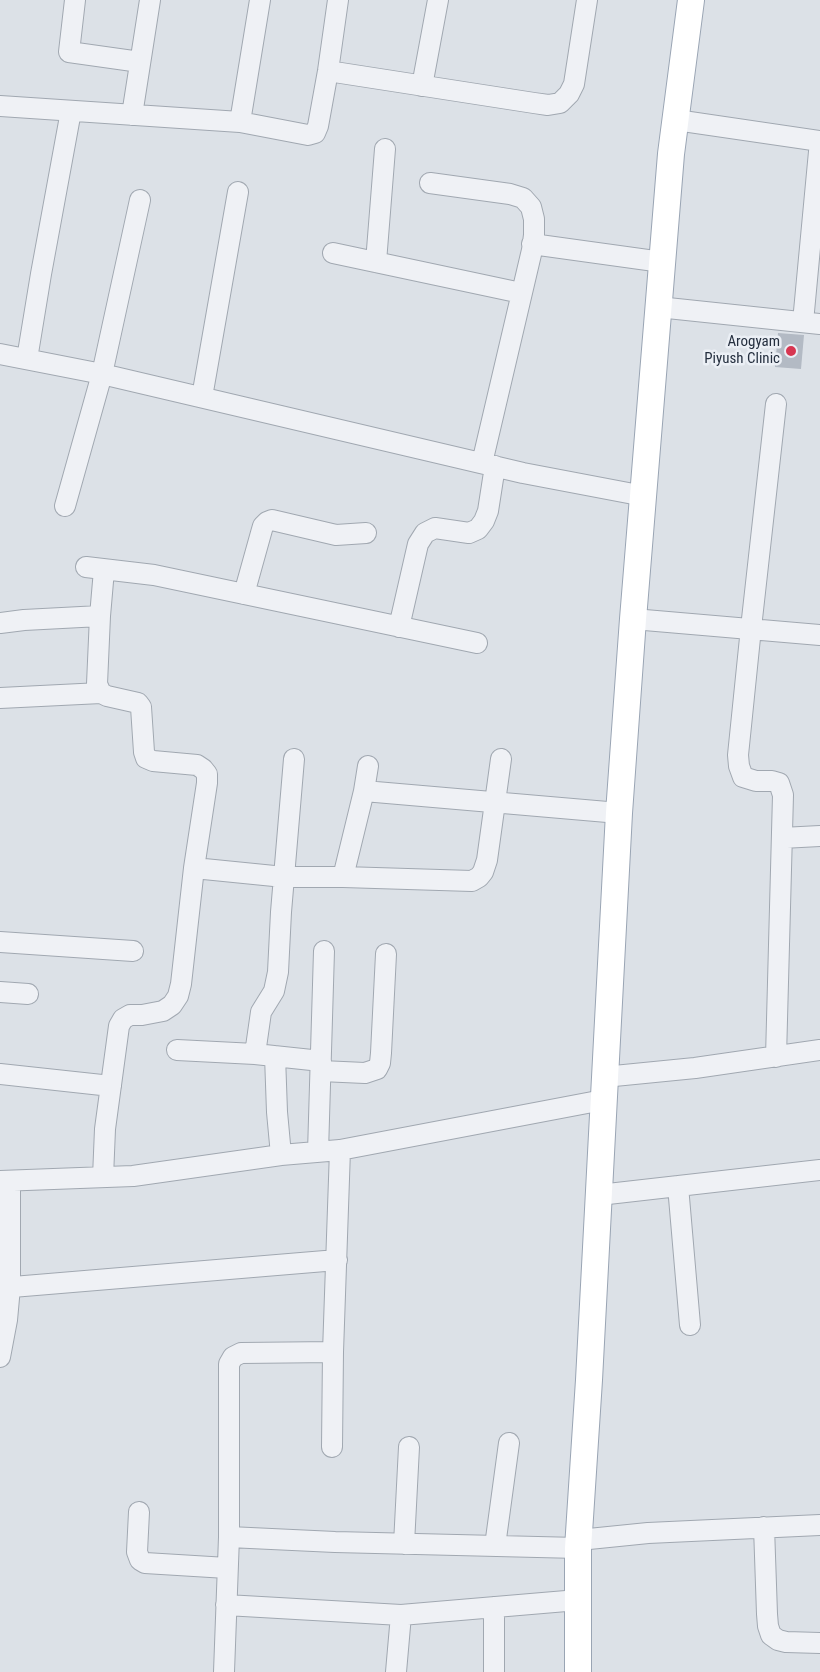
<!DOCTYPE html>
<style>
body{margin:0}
canvas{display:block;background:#dce1e7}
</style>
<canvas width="820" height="1672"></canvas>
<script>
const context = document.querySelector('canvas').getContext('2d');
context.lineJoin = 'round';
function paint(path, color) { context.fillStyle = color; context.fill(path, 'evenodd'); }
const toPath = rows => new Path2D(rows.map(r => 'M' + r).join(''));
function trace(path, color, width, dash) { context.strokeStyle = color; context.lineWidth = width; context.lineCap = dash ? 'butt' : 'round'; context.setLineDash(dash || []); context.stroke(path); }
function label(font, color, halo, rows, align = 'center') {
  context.font = font + ' "Roboto Condensed",sans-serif'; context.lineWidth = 5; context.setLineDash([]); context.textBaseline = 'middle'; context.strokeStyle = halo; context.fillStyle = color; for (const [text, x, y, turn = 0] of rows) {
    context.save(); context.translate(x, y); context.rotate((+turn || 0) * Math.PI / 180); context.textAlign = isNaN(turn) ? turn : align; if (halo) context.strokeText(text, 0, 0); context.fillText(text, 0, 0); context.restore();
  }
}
paint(toPath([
 [778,333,804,335,801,369,775,367]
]), '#b3bac4');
const minor = toPath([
 [75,0,69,52,140,62],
 [328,71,534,103,548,105,560,103,569,94,574,84,587,0],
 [422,86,438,0],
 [0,106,240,122,308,135,315,133,318,126,328,71,338,0],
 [132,115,150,0],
 [676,120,820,141],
 [240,122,260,0],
 [430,183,510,194,523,198,531,207,534,219,534,235,532,250,482,463],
 [532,244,662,262],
 [333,253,521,293],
 [376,262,385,149],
 [658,307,820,324],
 [803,322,820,141],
 [0,354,102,374,523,473,644,496],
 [27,359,41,274,71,111],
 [202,397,238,192],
 [65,506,102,374,140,200],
 [86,567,154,575,477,643],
 [244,594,261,533,263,526,267,522,272,520,336,535,366,533],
 [633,619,820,635],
 [0,623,24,620,100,616],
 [399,627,418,544,425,533,435,528,469,533,478,529,484,521,488,511,495,466],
 [0,698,101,693],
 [364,791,619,813],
 [782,838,820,836],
 [194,868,284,877,343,877,472,881,479,877,483,872,487,860,501,759],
 [343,877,364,791,368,766],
 [0,942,133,951],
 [0,992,28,994],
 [177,1050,255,1054,321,1061],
 [255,1054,261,1012,274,991,278,972,281,912,294,759],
 [275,1056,277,1112,281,1155],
 [776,1057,783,795,779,783,772,781,756,781,743,777,739,766,738,755,751,628,776,404],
 [321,1071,365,1073,377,1069,380,1063,381,1053,386,954],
 [0,1074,111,1086],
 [604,1077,695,1068,820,1050],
 [318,1152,324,951],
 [103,1177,105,1129,119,1026,123,1019,130,1015,142,1015,163,1011,172,1005,178,996,181,984,194,868,207,783,207,774,203,769,197,765,153,761,146,758,144,752,141,707,138,703,107,696,101,693,97,684,100,616,104,570],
 [0,1181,133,1176,281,1155,340,1150,603,1100],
 [678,1186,690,1325],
 [599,1195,820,1170],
 [0,1288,337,1260],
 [0,1357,7,1320,10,1287,10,1182],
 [332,1447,333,1352,340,1150],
 [139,1512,137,1552,140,1560,145,1563,227,1568],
 [764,1527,767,1614,768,1626,771,1635,778,1640,786,1642,820,1643],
 [229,1537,335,1542,578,1548],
 [579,1540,648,1533,820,1525],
 [404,1544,409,1447],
 [495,1546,509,1443],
 [226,1605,401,1615,396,1672],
 [494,1607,494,1672],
 [401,1615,578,1600],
 [224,1672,229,1537,229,1364,233,1357,241,1353,333,1352]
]);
const major = toPath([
 [578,1672,578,1548,589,1380,619,813,633,619,671,154,691,0]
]);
trace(minor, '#a1a8b1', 22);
trace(major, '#9aa5b4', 28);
trace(minor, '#eff1f5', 20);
trace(major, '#fff', 26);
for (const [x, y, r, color] of [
 [791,351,6,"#d73651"]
]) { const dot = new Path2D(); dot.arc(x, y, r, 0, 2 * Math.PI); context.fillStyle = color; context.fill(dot); trace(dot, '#ebeff5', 2); }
label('15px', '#252f3f', '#ebeff5', [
 ["Arogyam",780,342],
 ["Piyush Clinic",780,359]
], 'right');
</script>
